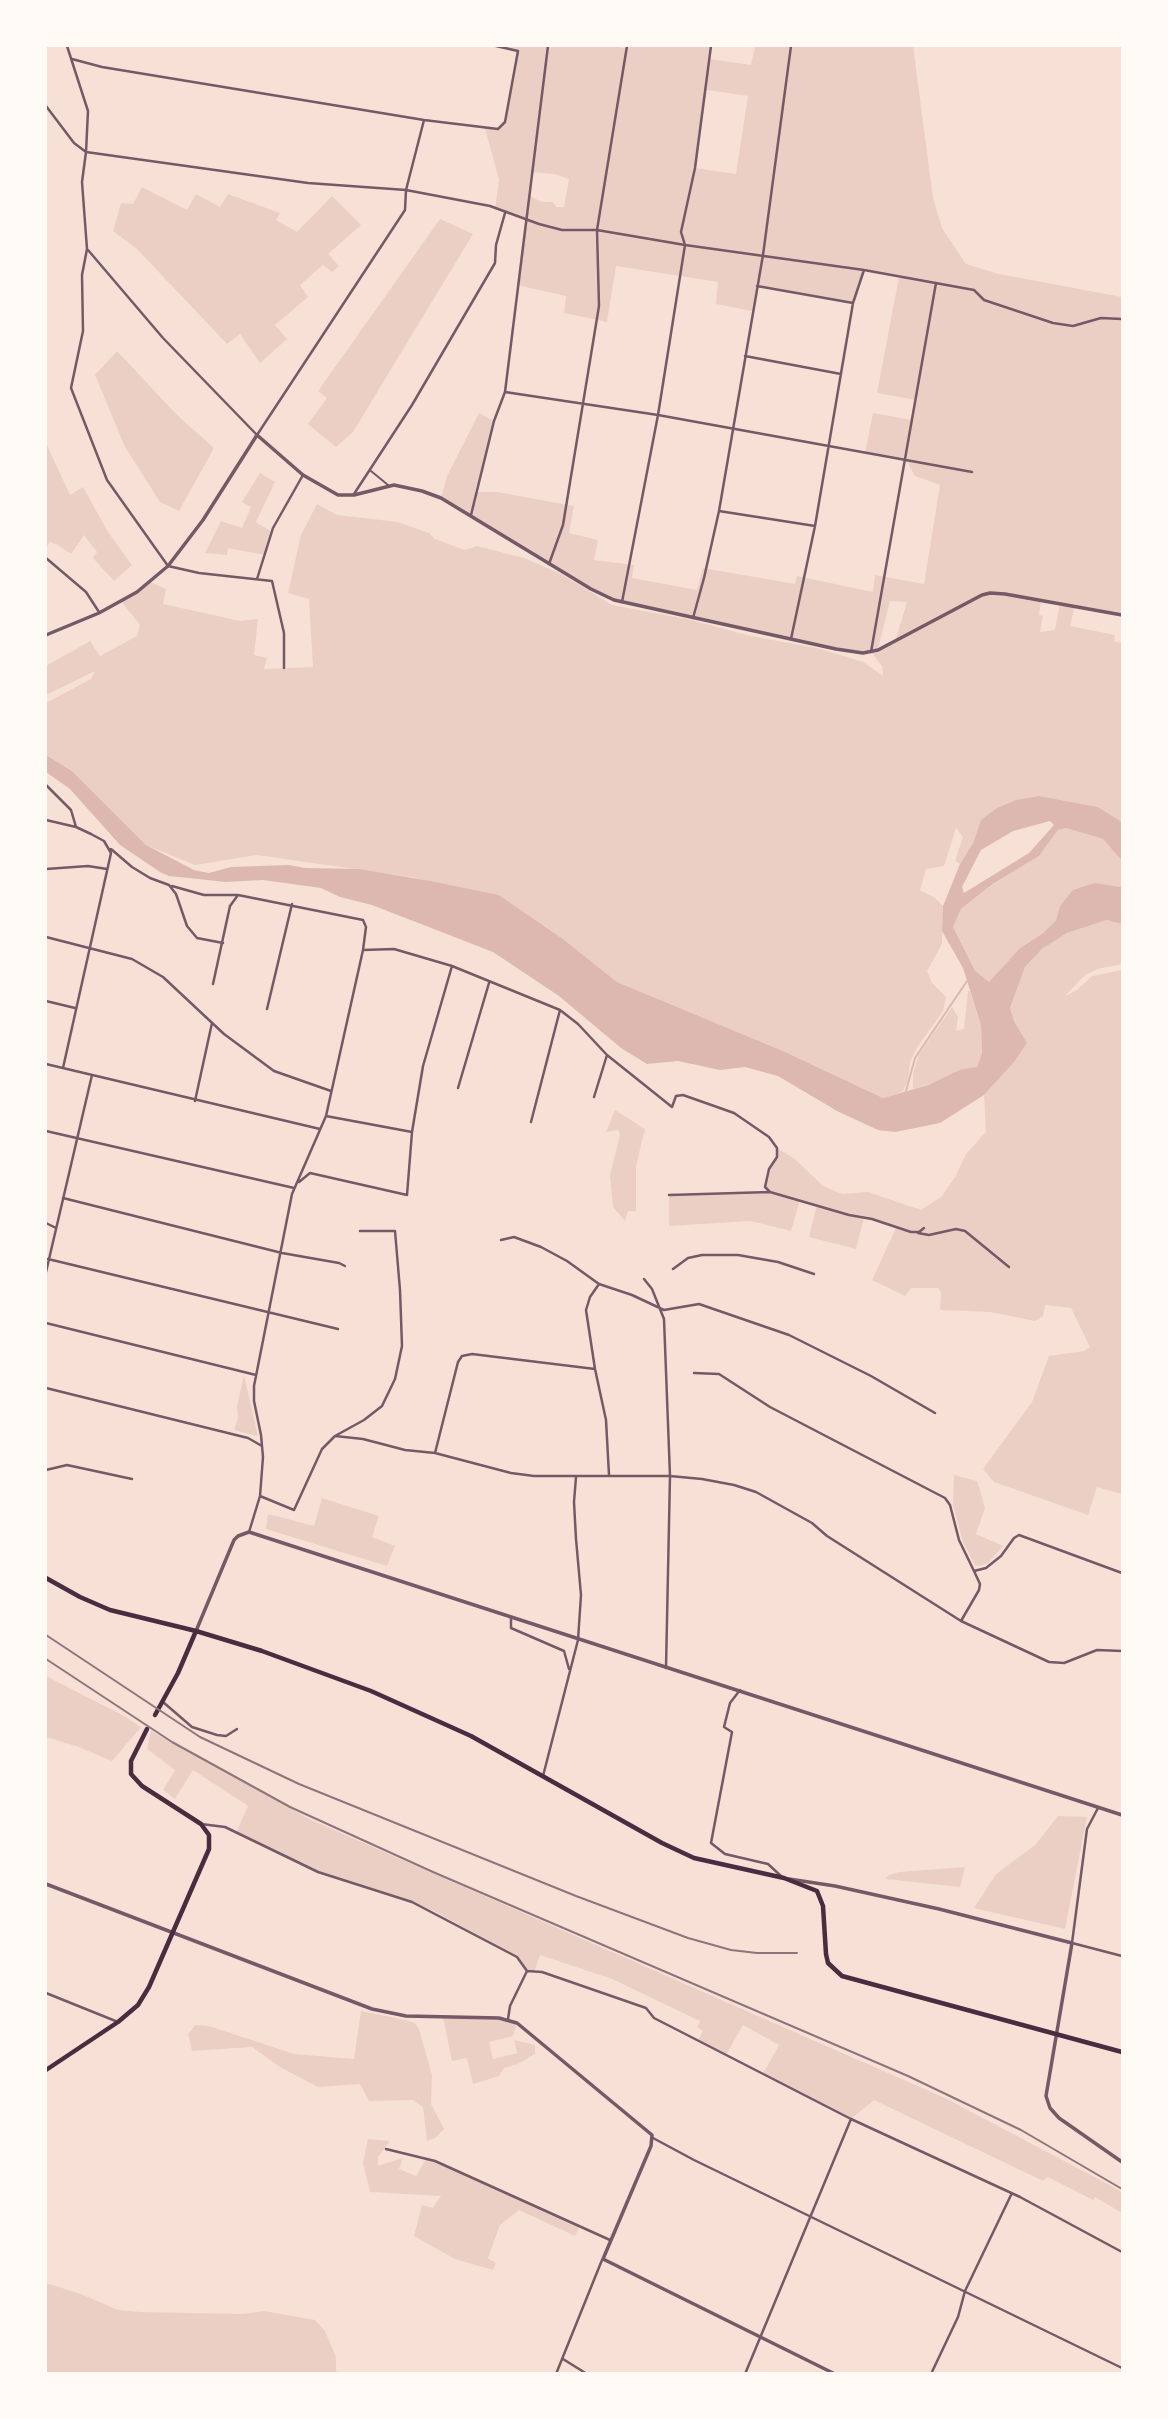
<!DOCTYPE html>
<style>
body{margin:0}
#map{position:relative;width:1168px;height:2419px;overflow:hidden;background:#f7e1d7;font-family:"PT Sans",sans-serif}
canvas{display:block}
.frame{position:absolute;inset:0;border:47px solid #fffaf5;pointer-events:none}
</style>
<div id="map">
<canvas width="1168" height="2419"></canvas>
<div class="frame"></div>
</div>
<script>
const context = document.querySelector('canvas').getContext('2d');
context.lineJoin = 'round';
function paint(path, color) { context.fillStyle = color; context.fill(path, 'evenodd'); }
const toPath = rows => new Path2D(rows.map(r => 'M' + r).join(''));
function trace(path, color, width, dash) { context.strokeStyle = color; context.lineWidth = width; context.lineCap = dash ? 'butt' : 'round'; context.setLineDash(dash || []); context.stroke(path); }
paint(toPath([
 [496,46,610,46,626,48,627,46,711,46,710,59,751,65,755,46,913,46,933,198,942,228,966,264,999,274,1122,297,1122,615,1075,605,1070,626,1115,635,1114,641,1122,643,1122,822,1098,807,1039,796,981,820,973,843,960,864,955,861,963,837,956,828,944,866,926,869,920,890,935,898,943,906,942,944,927,971,932,983,946,997,943,1011,918,1046,910,1062,908,1080,903,1091,896,1094,883,1098,783,1051,617,982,563,939,499,895,411,877,257,855,195,865,146,845,72,771,46,755,46,703,91,679,95,671,46,695,46,666,90,641,100,656,137,636,140,625,121,601,150,582,166,589,163,604,240,621,258,619,254,655,267,658,264,669,313,667,309,599,288,593,301,535,317,504,337,515,398,522,429,533,435,539,465,550,477,546,524,558,561,574,612,605,687,619,751,636,817,648,863,662,883,676,882,666,871,652,836,649,605,597,441,498,447,476,479,413,494,421,475,492,497,492,574,506,569,533,598,540,594,560,634,565,632,578,697,590,703,568,795,584,797,576,873,592,875,575,924,584,940,485,915,476,906,460,865,453,873,413,912,420,916,400,877,393,899,277,865,270,853,303,757,286,752,311,716,304,718,282,616,266,607,322,564,313,566,296,517,285,525,219,495,208,499,180,485,128,498,128,505,122,518,52],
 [707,90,748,96,736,174,695,168],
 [531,172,554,174,569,179,564,207,556,207,553,202,542,202,528,195],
 [1041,600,1060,603,1055,630,1040,632,1043,616,1039,615],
 [890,601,907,602,895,642,878,649],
 [142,187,187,210,196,194,220,207,228,194,280,213,276,220,297,232,332,196,361,225,328,254,339,266,332,272,323,265,300,285,308,297,275,325,287,339,260,363,240,334,227,344,137,249,113,231,121,203,133,204],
 [440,219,473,234,353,432,336,447,308,424,327,398,318,391],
 [117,351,177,415,214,448,179,511,160,502,125,447,95,375],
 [46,443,70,495,83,487,108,532,132,565,114,581,93,558,97,552,84,535,71,554,58,545,50,542,46,547],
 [260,473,275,482,256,522,272,532,265,555,228,548,227,555,205,553,221,521,242,528,251,507,242,502],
 [1066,828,1103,839,1122,861,1122,887,1095,883,1060,906,1056,920,1043,933,1019,949,989,982,974,971,953,927,961,909,994,884,1039,856,1058,830],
 [1107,920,1122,924,1122,964,1098,969,1085,975,1065,996,1077,990,1092,976,1122,970,1122,1494,1097,1487,1088,1515,994,1482,983,1469,1032,1402,1049,1356,1084,1351,1090,1347,1071,1308,1045,1305,1043,1316,1035,1321,990,1312,940,1310,941,1293,938,1288,911,1288,905,1296,872,1280,896,1228,864,1218,856,1249,809,1237,817,1205,800,1200,791,1231,751,1221,669,1226,669,1195,769,1192,765,1187,769,1169,777,1157,777,1148,795,1159,823,1186,842,1194,868,1192,921,1210,941,1197,955,1177,966,1154,986,1132,984,1095,1015,1061,1027,1043,1014,1021,1010,1008,1025,967,1042,949,1067,933],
 [968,991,970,991,981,1025,982,1053,977,1067,962,1069,947,1078,913,1089,913,1074,918,1056,952,1007,958,1017,956,1031,964,1029],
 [615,1110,645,1129,636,1166,636,1211,628,1211,625,1221,613,1207,610,1175,620,1135,618,1130,606,1132],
 [244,1375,257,1432,257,1436,234,1430,238,1418,237,1406],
 [954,1475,977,1481,980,1490,985,1508,976,1534,1003,1546,988,1563,979,1566,975,1565,963,1542,953,1505],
 [322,1498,379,1516,372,1537,395,1546,387,1566,266,1529,268,1514,314,1526],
 [46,1676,124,1716,141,1727,112,1761,76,1746,46,1737],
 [151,1731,309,1819,945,2098,1117,2189,1122,2193,1122,2213,1095,2197,1093,2200,1048,2177,1043,2181,874,2100,851,2119,763,2074,779,2045,743,2025,726,2055,698,2040,703,2031,697,2027,700,2021,612,1979,540,1955,534,1972,527,1971,517,1957,436,1912,412,1902,318,1872,236,1833,248,1806,193,1770,175,1799,163,1790,175,1770,147,1749],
 [1058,1816,1087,1817,1065,1929,974,1908,996,1874,1035,1845],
 [965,1867,960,1887,885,1879,889,1875,899,1872],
 [361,2011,405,2020,415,2023,419,2029,432,2075,431,2104,444,2129,435,2138,427,2141,423,2107,413,2100,369,2101,360,2084,318,2087,280,2067,252,2047,192,2051,188,2034,195,2025,209,2026,294,2054,354,2059],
 [443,2017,499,2018,517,2023,513,2036,489,2042,493,2059,517,2053,514,2040,535,2045,535,2054,518,2064,504,2068,499,2076,473,2084,467,2058,452,2061],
 [368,2139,390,2141,378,2157,378,2166,403,2158,399,2169,416,2176,426,2159,435,2161,580,2226,575,2236,519,2210,500,2225,488,2258,496,2263,493,2270,455,2259,414,2236,422,2205,433,2208,441,2196,370,2192,363,2163],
 [46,2283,81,2294,118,2310,141,2312,243,2314,264,2311,315,2320,325,2331,336,2357,336,2371,340,2373,46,2373]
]), '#ebcfc5');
paint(toPath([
 [46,755,72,771,146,845,194,870,209,873,231,867,289,865,305,868,359,869,431,881,499,895,563,939,617,982,783,1051,883,1098,928,1085,962,1069,977,1067,982,1053,981,1025,963,968,942,931,943,906,960,864,973,843,981,820,997,808,1016,800,1039,796,1098,807,1122,822,1122,861,1103,839,1066,828,1058,830,1039,856,993,884,961,909,953,927,975,971,989,982,1019,949,1043,933,1056,920,1060,906,1073,890,1095,883,1122,887,1122,924,1107,920,1067,933,1042,949,1025,967,1010,1008,1014,1021,1027,1043,1015,1061,984,1095,940,1123,895,1132,878,1130,837,1111,778,1076,745,1067,720,1070,678,1061,647,1064,621,1048,559,996,493,952,372,905,340,897,321,888,263,880,225,882,189,878,169,876,160,872,120,845,70,789,46,772],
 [1050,821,1054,825,1029,853,964,893,962,887,981,850,1013,831]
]), '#dcb8b0');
trace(toPath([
 [906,1091,915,1058,967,981]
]), '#dcb8b0', 2);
trace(toPath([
 [371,471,388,485]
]), '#755966', 2);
trace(toPath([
 [67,46,88,111,86,152,308,183,406,190,490,206,539,224,562,230,597,230,685,245,864,270,974,290,984,300,1053,323,1073,326,1101,318,1122,319],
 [72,59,102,67,424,120,498,129,505,122,518,51,496,46],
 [46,106,74,143,86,152,82,182,87,249,82,275,83,331,71,388,107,480,168,566,199,573,272,581,284,633,284,668],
 [88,250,163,338,257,435,405,210,406,190,424,120],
 [757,286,853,303],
 [745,356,841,374],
 [505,392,658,415,972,472],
 [354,494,412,405,495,263,496,245,505,213],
 [719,511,815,526],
 [471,515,494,421,505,392,548,46],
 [46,558,86,592,99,612],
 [549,564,563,525,599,306,597,230,627,46],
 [257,579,273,528,303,475],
 [622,602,658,415,685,245,681,232,695,168,711,46],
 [693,618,704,578,719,511,763,255,791,46],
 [791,639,815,526,853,303,864,270],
 [871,652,936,283],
 [46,785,71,810,76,827],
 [46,820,76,827,91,834,104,841,111,853,63,1068],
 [111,849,132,867,150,878,169,885,176,894,187,926,197,938,223,943],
 [46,869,88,866,107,869],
 [172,886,204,895,237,895],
 [46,937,132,959,163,977,224,1034,274,1071,331,1091],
 [363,950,394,949,452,966,560,1010,578,1024,607,1055,672,1107,676,1096,683,1095,734,1113,769,1137,777,1148,777,1157,769,1169,765,1187,770,1192,849,1215,872,1219,911,1232,919,1232,924,1228],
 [213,984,230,906,238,895,363,920,366,927,363,950,326,1116,292,1194,254,1386,254,1401,261,1435,263,1457,260,1496],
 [46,1001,75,1008],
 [267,1009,292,904],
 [46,1064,320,1129],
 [458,1088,489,983],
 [594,1097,607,1055],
 [195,1101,212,1023],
 [326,1116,412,1132],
 [531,1122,560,1010],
 [46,1131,294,1188],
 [299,1182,310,1173,407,1195,412,1132,423,1066,452,966],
 [669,1195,770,1192],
 [63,1198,282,1253,339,1263,345,1266],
 [46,1223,56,1228],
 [918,1233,929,1235,956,1229,965,1231,1009,1267],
 [501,1240,514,1237,541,1247,567,1261,599,1284,632,1295,664,1310,699,1304,789,1335,871,1376,935,1413],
 [48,1259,338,1329],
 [673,1269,688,1258,702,1255,738,1255,778,1262,814,1274],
 [46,1272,92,1075],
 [644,1279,652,1289,664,1319,670,1476,666,1668],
 [599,1284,590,1297,586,1310,595,1369,606,1420,609,1475],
 [46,1323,256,1375],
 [694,1373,719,1374,770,1407,945,1498,950,1505,959,1540,974,1571,986,1568,1001,1556,1014,1538,1019,1535,1122,1573],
 [46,1388,248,1438,262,1446],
 [335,1436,363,1439,405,1450,435,1453,511,1473,534,1476,670,1476,702,1479,734,1485,756,1492,812,1523,827,1536,961,1621,1049,1662,1064,1663,1097,1650,1122,1651],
 [435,1453,458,1362,462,1356,472,1354,595,1369],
 [46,1470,67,1465,132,1479],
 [249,1532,260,1496,294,1510,322,1449,335,1436,364,1420,382,1406,395,1379,402,1346,400,1290,395,1231,360,1231],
 [511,1618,511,1628,564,1651,569,1669],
 [961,1621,979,1590,980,1584,974,1571],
 [740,1690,730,1703,724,1727,732,1732,711,1843,725,1854,768,1864,781,1876],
 [163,1702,192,1727,217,1735,226,1736,237,1729],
 [543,1776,578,1640,581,1595,576,1539,574,1502,576,1477],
 [1098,1808,1087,1829,1072,1943,1122,1956],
 [201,1824,225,1827,318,1872,412,1902,517,1957,527,1971],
 [46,1993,118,2022],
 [508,2019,510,2006,527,1971,542,1972,646,2008,654,2018,851,2119,1020,2197,1122,2252],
 [653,2138,694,2160,1122,2368],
 [386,2149,435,2161,610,2240],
 [563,2359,587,2374],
 [556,2374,602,2260],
 [745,2374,851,2119],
 [931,2374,958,2317,965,2291,1011,2195]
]), '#755966', 2.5);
trace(toPath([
 [46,635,99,613,137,592,168,566,203,520,257,435,303,475,338,495,354,495,394,485,422,491,441,498,591,589,614,600,836,649,863,653,878,650,982,595,990,593,1005,594,1122,615],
 [196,1631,234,1540,238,1536,249,1532,1122,1815],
 [789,1879,835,1886,939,1909,1072,1943,1046,2096,1050,2108,1059,2118,1122,2162],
 [46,1884,372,2009,406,2016,499,2018,517,2023,652,2135,651,2146,603,2259,835,2374]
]), '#755966', 3.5);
trace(toPath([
 [46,1578,80,1597,110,1610,196,1631,262,1651,371,1691,471,1736,662,1843,694,1858,784,1878,817,1891,823,1906,826,1954,828,1963,842,1976,1122,2052],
 [155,1715,178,1673,196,1631],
 [46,2070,118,2022,138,2005,149,1987,209,1849,209,1835,201,1824,142,1786,131,1774,131,1761,147,1729]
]), '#4a2c40', 4.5);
trace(toPath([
 [46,1635,200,1737,299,1784,576,1896,688,1938,731,1950,757,1953,797,1953],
 [46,1659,172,1742,290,1807,433,1872,908,2076,1021,2130,1122,2189]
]), '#8f747c', 2);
</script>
